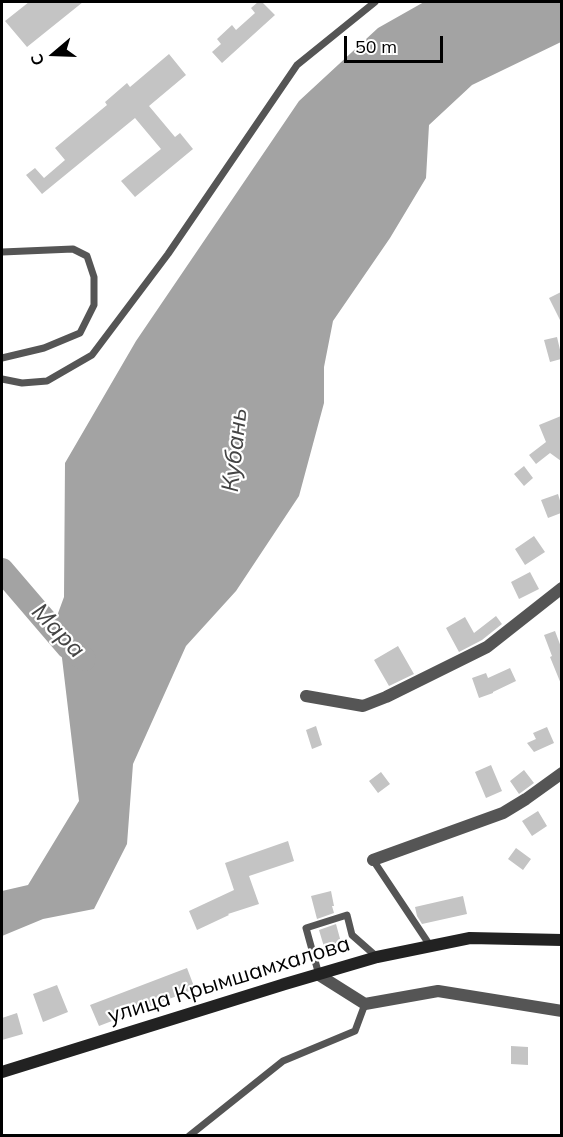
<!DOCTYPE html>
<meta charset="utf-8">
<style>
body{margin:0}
#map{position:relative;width:563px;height:1137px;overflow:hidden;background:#fff;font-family:Mulish,sans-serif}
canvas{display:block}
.frame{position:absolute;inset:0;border:3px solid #000;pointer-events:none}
.north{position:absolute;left:24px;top:24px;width:60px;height:60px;-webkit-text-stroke:4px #fff;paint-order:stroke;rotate:251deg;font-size:16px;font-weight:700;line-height:24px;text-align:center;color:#000}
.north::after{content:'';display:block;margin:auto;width:21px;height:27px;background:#000;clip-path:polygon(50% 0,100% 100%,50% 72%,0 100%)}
.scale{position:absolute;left:344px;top:36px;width:99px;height:27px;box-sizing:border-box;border:3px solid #000;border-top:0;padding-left:8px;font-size:18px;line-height:21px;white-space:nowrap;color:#000;-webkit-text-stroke:4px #fff;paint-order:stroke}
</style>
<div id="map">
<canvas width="563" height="1137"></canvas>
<div class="frame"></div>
<div class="north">С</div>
<div class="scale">50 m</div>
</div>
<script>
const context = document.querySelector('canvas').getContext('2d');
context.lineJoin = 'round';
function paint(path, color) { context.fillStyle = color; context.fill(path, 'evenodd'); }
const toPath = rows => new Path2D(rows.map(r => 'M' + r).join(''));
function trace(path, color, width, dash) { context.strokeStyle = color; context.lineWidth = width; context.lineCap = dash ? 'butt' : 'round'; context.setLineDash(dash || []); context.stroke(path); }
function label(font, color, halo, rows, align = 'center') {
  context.font = font + ' Mulish,sans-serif'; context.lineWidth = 4.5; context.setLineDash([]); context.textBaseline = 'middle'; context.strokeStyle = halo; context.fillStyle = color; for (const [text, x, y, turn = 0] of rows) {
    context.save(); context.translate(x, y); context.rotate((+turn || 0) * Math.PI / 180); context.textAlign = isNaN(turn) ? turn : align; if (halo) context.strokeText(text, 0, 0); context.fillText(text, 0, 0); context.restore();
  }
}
paint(toPath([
 [424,2,561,2,561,42,472,85,429,125,426,178,390,238,333,321,324,367,324,403,299,496,236,591,186,646,133,764,127,844,94,909,43,919,2,936,2,891,28,885,79,801,57,616,64,597,65,463,136,341,299,101,378,28]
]), '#a3a3a3');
trace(toPath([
 [2,570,68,647,84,659]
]), '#a3a3a3', 24);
paint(toPath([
 [29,2,83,2,27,47,5,21],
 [258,2,262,2,275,15,222,63,212,52,221,44,217,39,232,25,236,30,255,13,251,8],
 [169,54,186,75,149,106,175,137,180,133,193,149,135,197,121,181,161,149,135,118,42,194,26,175,35,168,44,178,65,160,55,148,107,105,105,102,127,83,130,87],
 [561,292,561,322,549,298],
 [557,337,561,354,561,359,550,362,544,340],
 [561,416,561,461,550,453,536,464,529,455,546,442,539,425],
 [524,466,533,478,524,486,514,474],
 [558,494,561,504,561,513,548,518,541,500],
 [534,536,545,552,525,565,515,549],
 [530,572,539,589,519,599,511,582],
 [496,616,502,624,482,640,459,652,446,628,465,617,474,633],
 [555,631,561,647,561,684,550,657,552,656,544,635],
 [398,646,414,674,389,686,374,660],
 [510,668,516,681,493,692,493,693,479,698,472,678,486,673,488,678],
 [316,726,322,745,312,749,306,730],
 [547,727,554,743,534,752,527,743,536,739,533,733],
 [491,765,502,791,486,798,475,772],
 [524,770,534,783,519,794,510,781],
 [381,772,390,784,378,793,369,781],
 [538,811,547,826,532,836,522,821],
 [288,841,294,861,249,876,259,904,228,914,229,915,197,930,189,911,234,890,225,863],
 [516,848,531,859,523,870,508,859],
 [331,891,334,906,332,906,334,913,317,919,311,896],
 [463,896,467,914,422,924,417,916,415,907],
 [336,924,342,946,325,950,319,930],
 [187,968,195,989,99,1026,90,1005],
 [57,985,68,1012,43,1022,33,994],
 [17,1013,23,1034,2,1040,2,1018],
 [511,1046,528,1047,528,1065,511,1064]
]), '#c4c4c4');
trace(toPath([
 [2,252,73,249,87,256,94,277,94,305,80,333,44,348,2,358],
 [2,379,22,383,47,381,92,355,168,254,297,65,375,2],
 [373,860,431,947],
 [319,975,306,928,347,915,352,935,377,957],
 [189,1136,283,1061,355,1031,365,1004]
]), '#555', 7);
trace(toPath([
 [306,696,363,706,386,697,487,647,562,588],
 [373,860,503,813,526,799,562,773],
 [319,975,365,1004,438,991,562,1011]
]), '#555', 12);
trace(toPath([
 [2,1072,285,984,377,957,470,938,562,940]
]), '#222', 12);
label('22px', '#000', '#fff', [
 ["улица Крымшамхалова",229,980,-17]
]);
label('italic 24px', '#444', '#fff', [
 ["Кубань",235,450,-84],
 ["Мара",58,631,46]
]);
</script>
